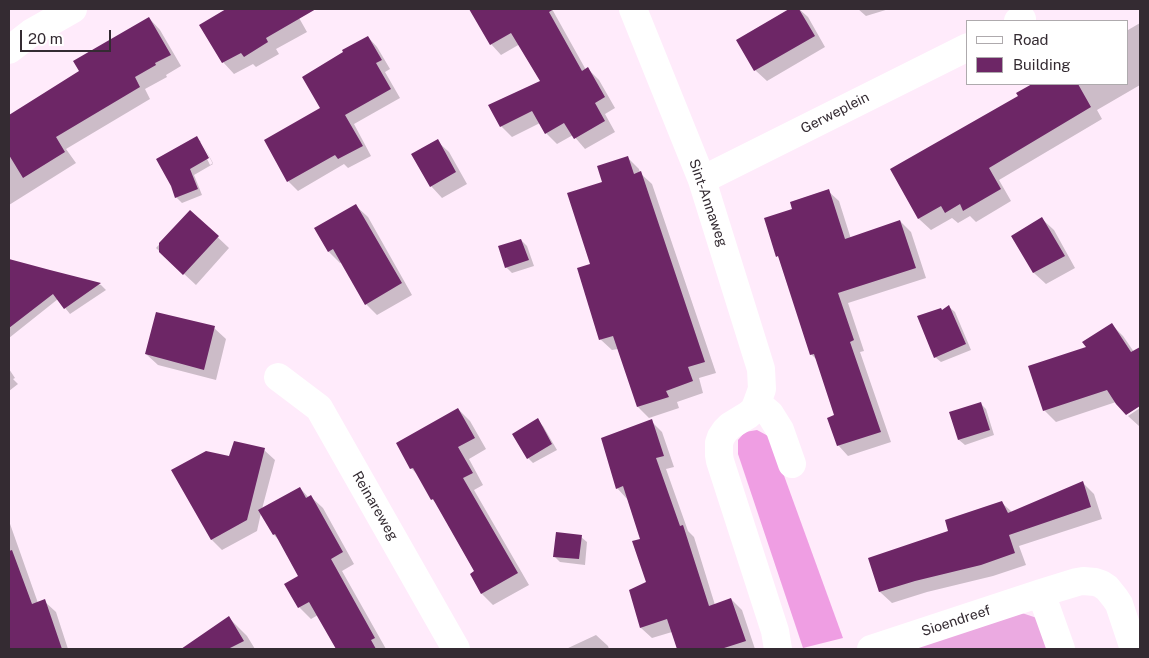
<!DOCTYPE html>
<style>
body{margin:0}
#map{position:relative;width:1149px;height:658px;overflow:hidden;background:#ffebfb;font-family:"Public Sans",sans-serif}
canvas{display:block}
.frame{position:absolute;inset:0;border:10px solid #342b32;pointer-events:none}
.legend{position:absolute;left:966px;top:20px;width:162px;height:65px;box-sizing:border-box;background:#fff;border:1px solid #aeaaad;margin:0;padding:6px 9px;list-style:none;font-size:15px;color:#342b32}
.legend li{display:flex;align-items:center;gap:10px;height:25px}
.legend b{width:25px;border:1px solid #aeaaad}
.scale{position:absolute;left:20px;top:30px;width:91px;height:22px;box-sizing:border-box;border:2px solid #342b32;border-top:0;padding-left:6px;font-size:15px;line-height:18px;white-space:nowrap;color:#342b32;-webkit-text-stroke:4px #fff;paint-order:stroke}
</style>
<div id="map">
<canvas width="1149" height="658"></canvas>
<div class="frame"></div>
<ul class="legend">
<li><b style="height:6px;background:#fff"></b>Road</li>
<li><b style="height:14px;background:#6d2666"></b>Building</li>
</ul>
<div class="scale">20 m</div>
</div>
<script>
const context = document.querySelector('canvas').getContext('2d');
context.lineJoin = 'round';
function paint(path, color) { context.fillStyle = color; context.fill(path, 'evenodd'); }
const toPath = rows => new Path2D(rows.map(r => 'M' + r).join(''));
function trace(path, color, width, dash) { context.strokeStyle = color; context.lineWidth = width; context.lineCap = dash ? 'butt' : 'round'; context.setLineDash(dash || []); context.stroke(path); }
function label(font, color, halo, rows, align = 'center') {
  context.font = font + ' "Public Sans",sans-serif'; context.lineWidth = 5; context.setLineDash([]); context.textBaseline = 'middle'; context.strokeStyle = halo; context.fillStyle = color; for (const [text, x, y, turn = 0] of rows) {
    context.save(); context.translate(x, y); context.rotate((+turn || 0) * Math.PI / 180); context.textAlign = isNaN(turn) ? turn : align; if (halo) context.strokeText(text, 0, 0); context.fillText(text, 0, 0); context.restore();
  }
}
paint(toPath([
 [1022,613,1037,618,1054,649,906,649]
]), '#ebaae1');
paint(toPath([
 [757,430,770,437,843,638,803,648,738,454,738,440,745,432]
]), '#ef9ee3');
paint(toPath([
 [229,9,294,9,307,32,276,49,279,54,256,67,253,64,234,74,223,62,201,25],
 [471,9,552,9,586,70,588,69,599,80,615,108,605,114,615,132,585,149,573,135,557,144,546,133,540,123,512,137,501,126,542,81,520,44,501,55,491,44],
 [791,9,799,9,808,17,825,47,767,81,755,70,738,40],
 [858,9,889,9,866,16],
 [149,18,160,30,181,66,166,75,167,77,145,89,150,99,66,149,76,163,9,205,9,117,80,71],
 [1140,23,1140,85,1097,110,1102,119,999,180,1011,201,976,222,970,216,958,223,952,218,931,230,919,219,896,178,1020,97,1018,93,1035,84,1128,84,1128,30],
 [368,37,377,47,390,69,385,72,400,98,354,124,371,156,348,168,344,164,298,191,288,181,266,141,322,109],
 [196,137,201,142,199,142,210,165,213,163,202,143,213,164,194,175,202,195,182,203,176,197],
 [437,141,449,152,467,184,442,198,431,186,413,155],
 [628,158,639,169,640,173,652,184,716,373,699,378,703,393,677,402,679,408,649,418,638,407,618,349,612,350,600,339,592,265,603,182],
 [828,191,839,201,851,239,900,221,911,232,926,278,848,303,864,351,860,352,891,442,848,456,838,445,836,416,818,361,811,354,779,258,778,256,793,209],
 [356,206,368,217,412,295,377,315,366,304,342,262,340,263,329,252,316,229],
 [190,211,229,248,196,285,156,248],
 [1042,219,1054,230,1075,268,1046,284,1034,273,1013,236],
 [521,240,527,246,534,266,512,273,506,267],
 [9,260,101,285,106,290,70,314,58,299,9,338,9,279,12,277,9,272],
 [949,307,955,312,971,350,941,362,935,357,942,311],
 [1112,325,1123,336,1134,352,1135,351,1140,357,1140,405,1127,414,1116,402,1056,422,1044,410,1087,348],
 [214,328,226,339,216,380,158,365,146,354],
 [9,369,15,378,13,379,18,384,9,391],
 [980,403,986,409,994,435,965,445,959,440,951,413],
 [1140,408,1140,425,1139,426,1128,416],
 [458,409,470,421,486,449,469,459,483,485,474,490,529,585,493,605,482,594,471,574,475,572,436,503,432,499,420,477,412,469,397,443],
 [537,420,543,426,557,450,533,463,528,458],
 [651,421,662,432,674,467,666,469,688,531,694,537,715,605,731,599,742,610,755,649,678,649,672,632,652,638,641,628,647,583,641,539,628,500,617,488],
 [264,450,275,460,262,509,300,488,309,498,311,497,323,508,354,564,342,571,386,649,337,649,318,615,311,619,299,607,286,584,299,577,280,541,274,535,261,513,257,531,222,550,212,540,173,471],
 [1083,483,1094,494,1102,519,1019,546,1026,565,993,576,927,592,892,603,880,592,869,559,950,532,1002,503,1012,512],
 [9,521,38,603,44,601,56,612,68,649,9,649],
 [581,537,587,542,585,565,560,562,554,556],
 [229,618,247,636,255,649,199,649,194,642],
 [596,635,608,646,609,649,566,649]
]), '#0003');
paint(toPath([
 [226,9,316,9,266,38,268,42,244,57,241,53,222,63,199,25],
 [469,9,554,9,549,12,582,71,588,67,605,97,595,103,605,121,574,139,564,123,545,134,532,111,500,127,488,105,540,81,511,33,490,45],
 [789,9,799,9,815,36,754,71,736,40],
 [149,17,171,55,155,63,156,65,135,77,140,87,56,137,65,152,23,178,9,155,9,115,79,71,73,61],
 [368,36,382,60,376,63,391,89,345,115,363,146,338,159,335,155,287,182,264,140,320,108,302,77,343,52,342,50],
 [1032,84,1078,84,1091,107,989,168,1001,189,963,211,960,204,945,213,941,206,918,219,890,169,1018,96,1016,93],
 [197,136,209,158,190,169,198,189,175,198,171,186,156,159],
 [438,139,456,172,430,187,411,154],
 [628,156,634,174,641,171,705,362,688,367,693,381,666,391,669,397,637,407,613,336,599,340,577,268,590,264,567,193,602,182,597,166],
 [829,189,845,239,900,220,916,268,838,293,854,340,850,342,881,432,837,446,827,418,834,415,814,354,810,355,778,256,776,257,764,218,792,209,790,202],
 [356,204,402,283,365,305,333,249,328,252,314,228],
 [190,210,219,236,183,275,159,252,159,243],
 [1042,217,1065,256,1033,273,1011,236],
 [521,239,529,260,505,268,498,246],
 [9,259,50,270,101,283,64,309,53,294,9,328],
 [949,305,966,344,934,358,917,316,941,308,942,310],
 [156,312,215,326,204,370,145,354],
 [1112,323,1131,352,1140,347,1140,406,1126,415,1116,404,1107,390,1043,411,1028,366,1086,347,1082,342],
 [981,402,990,430,958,440,949,412],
 [458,408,475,438,458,447,473,473,463,478,518,573,481,594,470,574,474,571,433,499,431,500,413,468,410,469,396,443],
 [538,418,552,444,527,459,512,434],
 [652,419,664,456,656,458,680,526,683,525,709,606,731,598,746,641,721,649,677,649,667,619,640,628,629,590,646,582,632,541,640,539,623,486,616,489,601,438],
 [234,441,265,448,247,520,211,540,171,470,206,451,229,456],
 [1083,481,1091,507,1009,535,1015,553,981,565,915,581,879,592,868,558,948,531,945,520,1002,501,1008,513],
 [300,487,306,498,311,495,343,552,331,559,375,638,371,640,376,649,336,649,309,602,298,608,284,584,298,576,275,534,273,535,258,510],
 [556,532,582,535,579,559,553,557],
 [12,550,32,604,45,599,62,649,9,649,9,551],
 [229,616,244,641,228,649,181,649]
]), '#6d2666');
trace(toPath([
 [633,9,702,180,761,369,762,389,757,403,754,410,748,415,730,426,725,431,721,437,719,443,719,455,720,461,775,631,778,649],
 [1018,21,1022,19],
 [9,50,31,33,73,9],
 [702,180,968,47],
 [278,377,319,408,456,649],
 [757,403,770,414,780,430,792,464],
 [1041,593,1061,649],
 [871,649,1041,593,1077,582,1083,581,1095,582,1101,584,1107,588,1115,598,1119,604,1134,649]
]), '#fff', 28);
label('14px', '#342b32', '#fff', [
 ["Gerweplein",835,113,-27],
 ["Sint-Annaweg",708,203,71],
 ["Reinareweg",375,506,60],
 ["Sioendreef",956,621,-18]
]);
</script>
